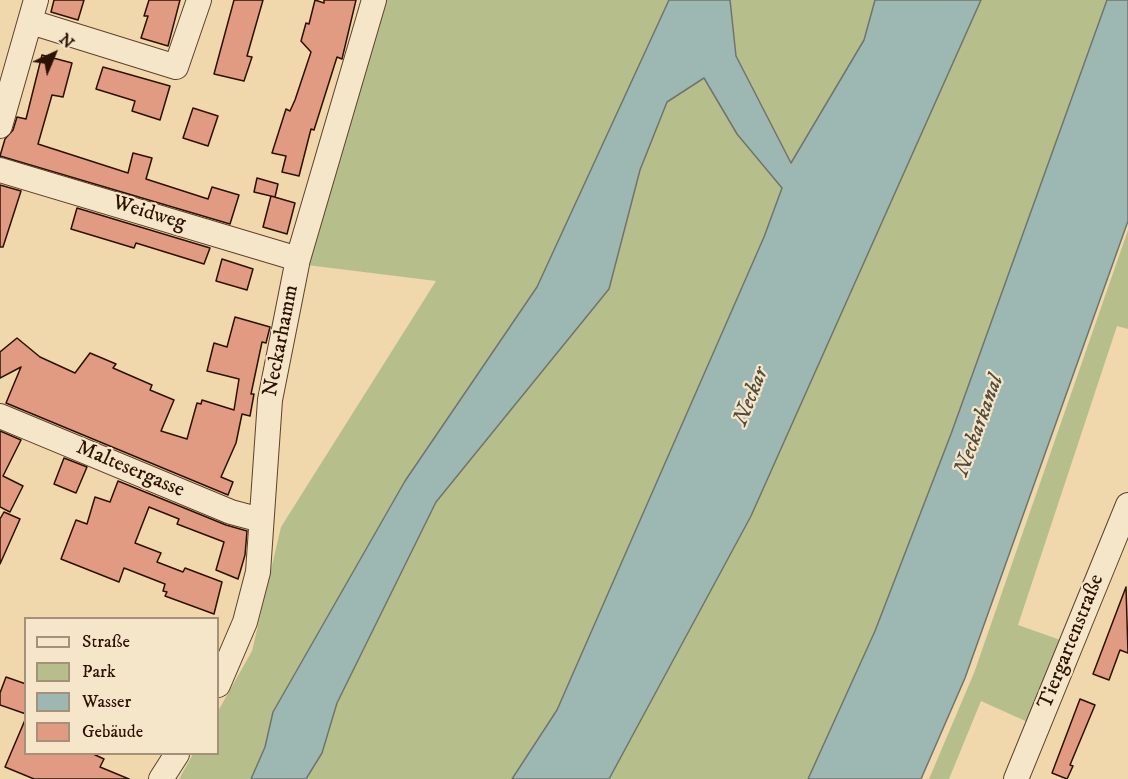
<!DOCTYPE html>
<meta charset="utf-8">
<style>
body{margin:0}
#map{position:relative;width:1128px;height:779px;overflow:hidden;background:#f0d7ac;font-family:"IM FELL DW Pica",serif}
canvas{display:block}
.legend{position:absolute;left:24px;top:617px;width:195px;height:138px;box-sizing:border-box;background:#f5e5c9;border:2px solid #a59079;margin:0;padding:8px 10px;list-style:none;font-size:18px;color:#2c1100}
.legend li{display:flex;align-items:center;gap:12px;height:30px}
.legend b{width:30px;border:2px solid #a59079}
.north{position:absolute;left:24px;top:24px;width:60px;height:60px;-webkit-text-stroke:4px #f5e5c9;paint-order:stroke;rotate:44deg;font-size:16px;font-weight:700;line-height:24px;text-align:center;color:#2c1100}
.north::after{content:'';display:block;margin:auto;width:21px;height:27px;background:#2c1100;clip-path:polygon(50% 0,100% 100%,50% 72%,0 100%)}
</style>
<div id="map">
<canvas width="1128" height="779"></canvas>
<ul class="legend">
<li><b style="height:8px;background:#f5e5c9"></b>Straße</li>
<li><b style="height:16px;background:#b6bf8c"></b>Park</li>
<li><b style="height:16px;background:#9db8b3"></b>Wasser</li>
<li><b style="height:16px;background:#e29b83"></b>Gebäude</li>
</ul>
<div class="north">N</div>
</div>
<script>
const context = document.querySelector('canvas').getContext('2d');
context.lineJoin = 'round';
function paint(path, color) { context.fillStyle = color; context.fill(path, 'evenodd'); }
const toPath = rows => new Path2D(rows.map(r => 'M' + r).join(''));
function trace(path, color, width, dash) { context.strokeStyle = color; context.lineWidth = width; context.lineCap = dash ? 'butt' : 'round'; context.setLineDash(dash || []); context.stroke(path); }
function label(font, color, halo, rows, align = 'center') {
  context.font = font + ' "IM FELL DW Pica",serif'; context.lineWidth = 4.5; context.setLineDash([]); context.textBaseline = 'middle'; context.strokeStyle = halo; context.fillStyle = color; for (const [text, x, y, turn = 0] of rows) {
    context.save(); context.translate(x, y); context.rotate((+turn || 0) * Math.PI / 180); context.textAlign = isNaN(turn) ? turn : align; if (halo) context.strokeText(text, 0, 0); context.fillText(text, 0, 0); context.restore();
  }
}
paint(toPath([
 [384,0,669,0,537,287,405,481,273,712,265,747,251,779,179,779,193,754,218,754,218,711,252,651,281,527,436,281,307,265],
 [730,0,1107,0,951,434,875,631,808,779,301,779,371,625,387,601,436,502,609,289,640,170,667,102,705,78,712,89,735,55],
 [1128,230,1128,329,1117,326,1018,625,1066,642,1032,724,981,701,949,779,929,779,974,673]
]), '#b6bf8c');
const water = toPath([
 [669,0,730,0,736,56,791,163,864,40,875,0,981,0,751,516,609,779,512,779,557,710,764,237,782,188,737,134,704,78,667,102,640,170,609,289,436,502,337,703,322,753,306,779,251,779,265,747,273,712,405,481,537,287,669,0],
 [1107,0,1128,0,1128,221,965,678,921,779,808,779,875,631,951,434,1107,0]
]);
paint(water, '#9db8b3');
trace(water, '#70756b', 1.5);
const building = toPath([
 [54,0,84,0,78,20,51,12,54,0],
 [149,0,180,0,168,46,141,38,148,16,144,16,149,0],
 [234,0,263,0,247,56,252,57,244,81,214,74,234,0],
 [315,0,324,3,324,0,356,0,342,59,337,57,314,130,311,129,299,176,282,172,286,156,272,153,286,109,290,111,295,100,311,52,301,41,306,23,309,24,315,0],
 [42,55,72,63,63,97,52,95,38,144,128,173,133,153,152,158,146,179,208,199,212,187,239,195,230,224,0,156,5,139,13,130,17,117,26,119,42,55],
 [103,67,170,86,160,120,132,111,135,101,96,89,103,67],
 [193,108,218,116,208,146,183,138,193,108],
 [257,178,278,184,275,197,254,192,257,178],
 [0,185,21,191,3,247,0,247,0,185],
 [271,196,295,203,287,234,263,227,271,196],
 [77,208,210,248,204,264,136,243,134,248,71,229,77,208],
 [222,259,253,269,247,290,216,281,222,259],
 [235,317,270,327,266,343,262,342,251,394,254,394,250,416,242,414,236,443,221,477,233,482,228,495,6,403,21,367,0,378,0,352,17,338,40,357,75,373,90,353,116,364,113,368,152,385,150,390,174,400,161,431,187,439,197,403,201,404,202,400,234,410,239,379,207,371,214,343,227,347,235,317],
 [0,431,21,440,3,476,23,486,10,512,0,507,0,431],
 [64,458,87,467,76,493,54,484,64,458],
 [118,481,226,525,247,531,245,555,238,579,216,570,224,542,177,524,179,519,149,507,135,543,161,553,157,562,183,572,185,568,222,582,214,614,165,596,167,592,163,591,165,584,124,568,119,582,61,559,76,520,87,524,95,497,110,502,118,481],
 [4,512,20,519,0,564,0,519,4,512],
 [1126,587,1128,653,1120,650,1109,680,1093,674,1126,587],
 [6,677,26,684,26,714,0,705,0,693,6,677],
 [1080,699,1095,705,1070,765,1073,766,1067,779,1052,773,1080,699],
 [25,720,26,753,91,753,104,759,100,767,129,779,34,779,5,767,25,720]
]);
paint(building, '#e29b83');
trace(building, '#2c1100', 1.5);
const minor = toPath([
 [31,22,176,67,199,0],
 [0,126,36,0],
 [0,170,298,259],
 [0,416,231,512,261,520],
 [218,685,245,622,258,572,270,400,298,259,374,0],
 [161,779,177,754],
 [1016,779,1128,505]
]);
trace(minor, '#5d422b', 26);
trace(minor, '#f5e5c9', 24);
label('21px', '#2c1100', '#f5e5c9', [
 ["Weidweg",149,214,17],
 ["Neckarhamm",282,341,-79],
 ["Maltesergasse",130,470,23],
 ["Tiergartenstraße",1072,642,-68]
]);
label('italic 22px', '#544b3f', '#f5e5c9', [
 ["Neckar",752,397,-68],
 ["Neckarkanal",980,426,-70]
]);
</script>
